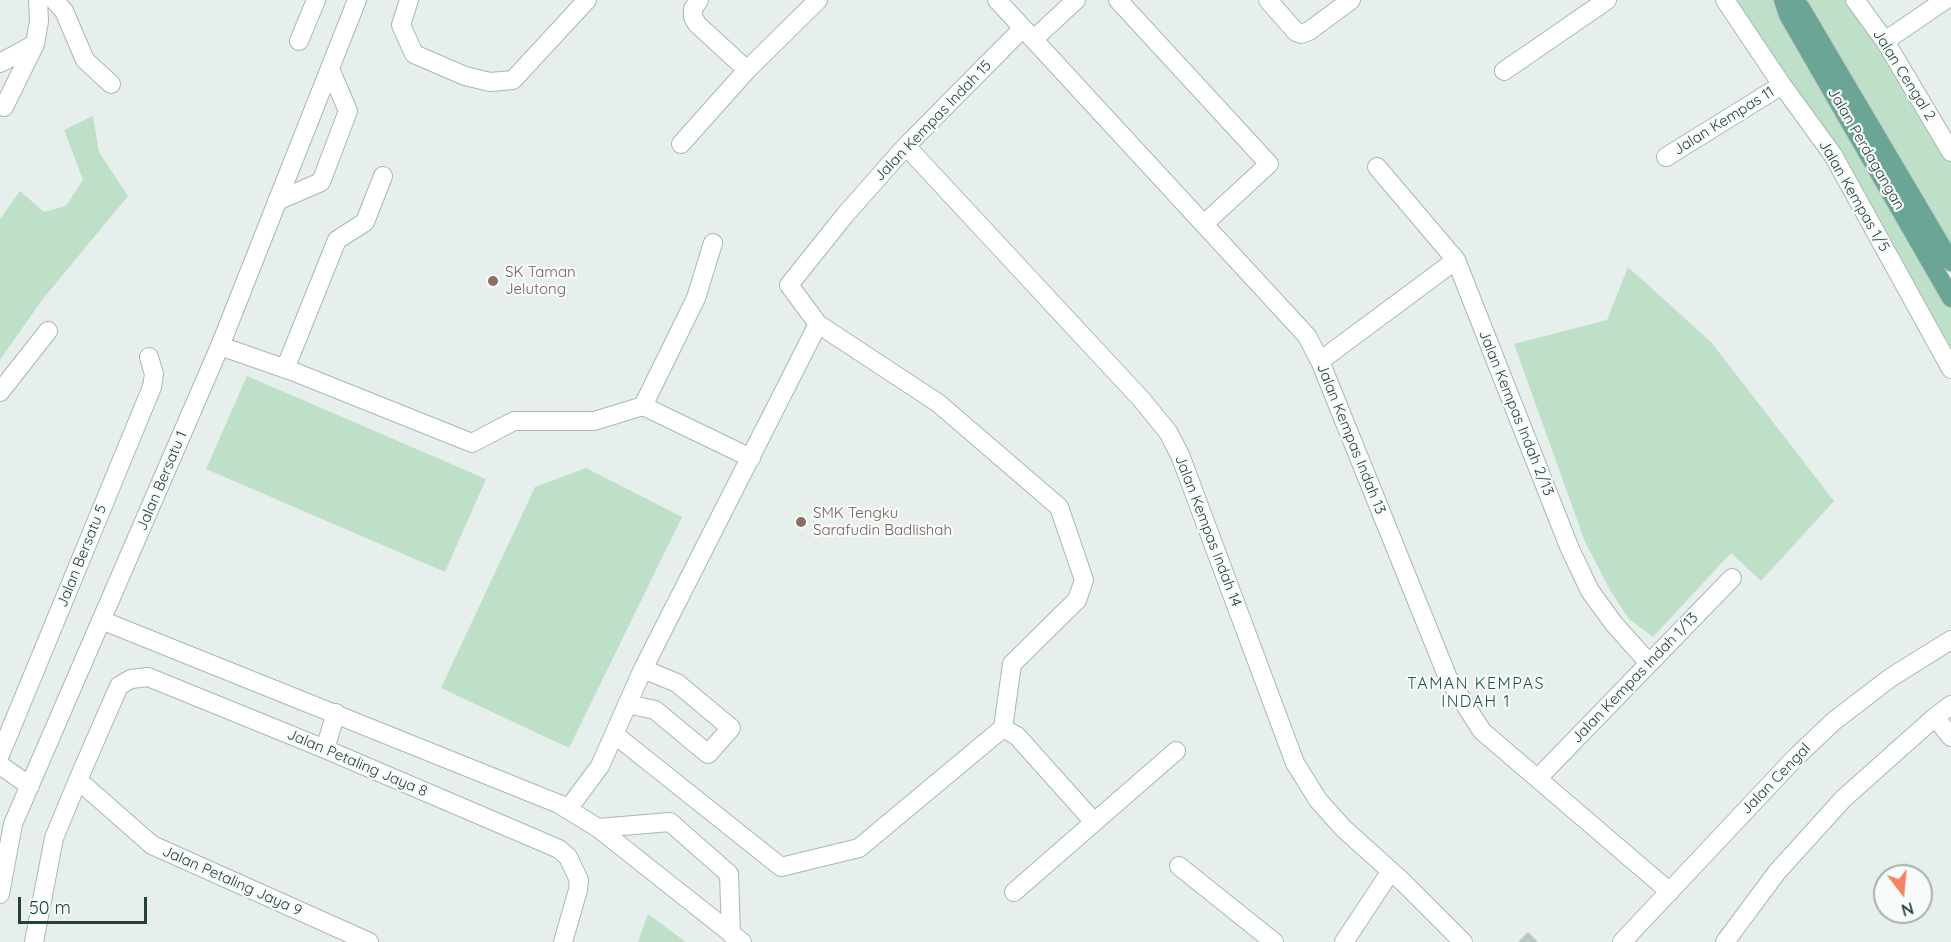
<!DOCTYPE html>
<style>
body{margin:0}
#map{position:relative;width:1951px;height:942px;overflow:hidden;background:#e6efeb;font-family:Quicksand,sans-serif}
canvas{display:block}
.north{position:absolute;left:1873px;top:864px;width:60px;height:60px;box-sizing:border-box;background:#f7fbf9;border:2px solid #a3b1ad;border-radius:50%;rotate:164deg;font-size:16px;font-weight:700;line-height:24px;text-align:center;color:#24423a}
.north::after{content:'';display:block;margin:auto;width:21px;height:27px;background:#f4845f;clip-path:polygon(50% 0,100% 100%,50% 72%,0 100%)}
.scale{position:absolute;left:18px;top:897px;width:129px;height:27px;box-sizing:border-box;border:3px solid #24423a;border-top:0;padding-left:8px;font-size:18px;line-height:21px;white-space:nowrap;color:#24423a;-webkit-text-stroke:4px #f7fbf9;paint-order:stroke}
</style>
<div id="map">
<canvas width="1951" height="942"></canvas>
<div class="north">N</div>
<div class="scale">50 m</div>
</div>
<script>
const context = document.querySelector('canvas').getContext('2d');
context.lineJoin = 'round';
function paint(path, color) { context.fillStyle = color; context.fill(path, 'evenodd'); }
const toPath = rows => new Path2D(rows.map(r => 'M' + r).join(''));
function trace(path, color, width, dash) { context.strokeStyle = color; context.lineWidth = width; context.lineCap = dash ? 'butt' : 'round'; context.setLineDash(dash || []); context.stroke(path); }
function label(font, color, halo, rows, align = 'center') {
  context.font = font + ' Quicksand,sans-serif'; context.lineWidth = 4.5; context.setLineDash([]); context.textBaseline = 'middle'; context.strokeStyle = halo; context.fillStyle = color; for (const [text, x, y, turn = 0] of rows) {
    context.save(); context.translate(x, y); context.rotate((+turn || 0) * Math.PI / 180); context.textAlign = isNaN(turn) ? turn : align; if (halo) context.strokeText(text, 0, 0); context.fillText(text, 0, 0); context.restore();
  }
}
paint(toPath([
 [1725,0,1783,0,1951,298,1951,370,1833,155],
 [1792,0,1855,0,1951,152,1951,262],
 [93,116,99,152,128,196,42,300,0,360,0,219,20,191,44,212,66,206,83,180,64,130],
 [1628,267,1711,342,1834,501,1761,581,1731,553,1653,637,1629,619,1610,590,1585,542,1514,344,1607,320],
 [247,376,486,479,445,572,206,469],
 [586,468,682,517,569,748,441,688,535,487],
 [648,914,686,942,638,942]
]), '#bfe0c8');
const building = toPath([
 [1528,933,1537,942,1519,942,1528,933]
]);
paint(building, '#bbcac4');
trace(building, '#b8c9c2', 1.5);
const minor = toPath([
 [54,0,64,11,85,60,111,84],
 [409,0,401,25,414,54,465,76,490,82,513,80,587,0],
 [699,0,693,9,693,17,697,24,747,70],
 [997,0,1307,336,1320,361,1448,678,1482,731,1670,892],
 [1118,0,1269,164,1204,224],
 [1268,0,1296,32,1301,34,1309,31,1351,0],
 [1725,0,1782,85,1833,155,1951,369],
 [1855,0,1885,41,1951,152],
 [1034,39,1076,0],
 [299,41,316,0],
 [1885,41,1945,0],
 [0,63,35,44],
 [1504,71,1607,0],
 [4,107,35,44,39,21,38,0],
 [681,144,747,70,818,0],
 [906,146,1142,400,1168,432,1180,455,1295,763,1318,800,1343,828,1403,882,1463,942],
 [1666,157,1782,85],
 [1377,167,1456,260,1570,549,1590,591,1614,624,1649,663],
 [277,201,321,182,348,111,330,69],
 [220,346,292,371,472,443,514,421,594,421,643,406,751,458],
 [1320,361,1456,260],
 [285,369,337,240,365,222,383,176],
 [0,392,48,331],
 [643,406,696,298,713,243],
 [101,620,559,804,598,828,742,942],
 [627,704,655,710,708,754,731,728,677,683,643,669],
 [1935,717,1951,737],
 [1003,728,1017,736,1094,822],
 [614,734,781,867,859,848,1003,728,1012,664,1077,600,1084,580,1059,507,938,403,818,324,789,285,845,215,906,146,1023,28],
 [325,749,336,713],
 [0,755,152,387,154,374,149,357],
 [0,765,30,786],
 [1538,778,1732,578],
 [78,780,152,845,369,942],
 [568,809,600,766,643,669,818,324],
 [598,828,670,822,729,874,731,934],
 [1179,866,1274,942],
 [1014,892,1176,751],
 [0,894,13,824,220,346,357,0],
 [34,942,54,838,78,780,119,686,131,679,148,677,325,749,559,849,568,857,579,880,578,890,563,942],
 [1344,942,1391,871],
 [1622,942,1796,757,1834,721,1890,678,1951,640],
 [1725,942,1777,872,1844,798,1935,717,1951,705]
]);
const major = toPath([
 [1783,0,1788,15,1951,298],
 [1793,0,1801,8,1951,262]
]);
trace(minor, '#a8b8b2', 20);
trace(major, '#c2cac8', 20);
trace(minor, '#fff', 18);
trace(major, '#6aa596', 18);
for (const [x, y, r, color] of [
 [493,281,6,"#8d6e63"],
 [801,522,6,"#8d6e63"]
]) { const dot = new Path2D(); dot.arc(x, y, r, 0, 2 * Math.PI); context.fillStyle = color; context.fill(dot); trace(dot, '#f7fbf9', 2); }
label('15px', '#24423a', '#f7fbf9', [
 ["Jalan Cengal 2",1904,75,58],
 ["Jalan Kempas Indah 15",933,121,-46],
 ["Jalan Kempas 11",1724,121,-32],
 ["Jalan Perdagangan",1866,149,60],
 ["Jalan Kempas 1/5",1854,196,60],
 ["Jalan Kempas Indah 2/13",1516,413,68],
 ["Jalan Kempas Indah 13",1351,439,68],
 ["Jalan Bersatu 1",162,481,-67],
 ["Jalan Kempas Indah 14",1208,531,69],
 ["Jalan Bersatu 5",82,556,-68],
 ["Jalan Kempas Indah 1/13",1635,678,-46],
 ["Jalan Petaling Jaya 8",357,763,23],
 ["Jalan Cengal",1776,779,-46],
 ["Jalan Petaling Jaya 9",232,881,24]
]);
label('15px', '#785e54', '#f7fbf9', [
 ["SK Taman",505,272],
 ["Jelutong",505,289],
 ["SMK Tengku",813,513],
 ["Sarafudin Badlishah",813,530]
], 'left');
context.letterSpacing = '1.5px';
label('16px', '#1f5548', '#f7fbf9', [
 ["TAMAN KEMPAS",1476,684],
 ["INDAH 1",1476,702]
]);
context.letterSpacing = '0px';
</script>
